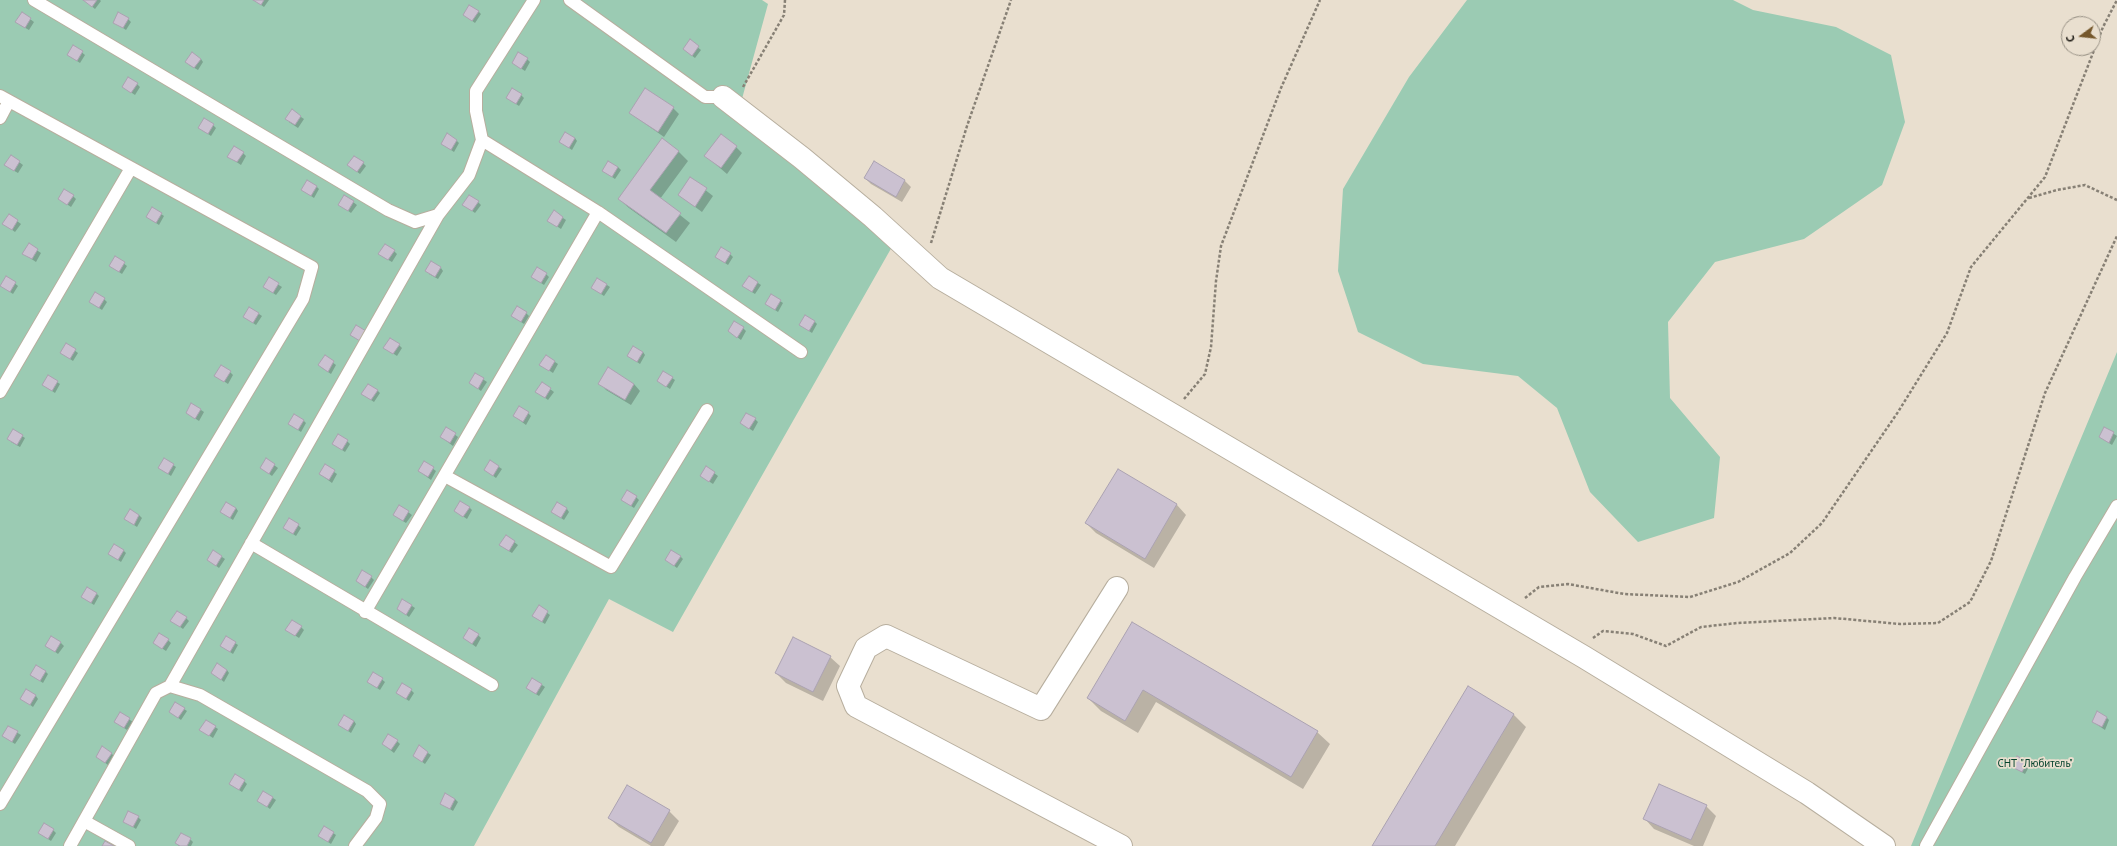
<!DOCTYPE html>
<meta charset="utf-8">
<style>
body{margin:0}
#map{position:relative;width:2117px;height:846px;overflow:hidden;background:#e9dfcf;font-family:"PT Sans",sans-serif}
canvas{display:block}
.north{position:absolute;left:2061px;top:16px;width:40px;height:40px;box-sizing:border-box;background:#e9dfcf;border:1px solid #979084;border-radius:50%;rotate:255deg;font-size:11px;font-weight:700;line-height:16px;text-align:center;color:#1d1a14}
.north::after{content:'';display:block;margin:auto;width:14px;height:18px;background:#75572b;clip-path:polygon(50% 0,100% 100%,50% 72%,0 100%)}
</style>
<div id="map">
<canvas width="2117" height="846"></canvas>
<div class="north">С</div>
</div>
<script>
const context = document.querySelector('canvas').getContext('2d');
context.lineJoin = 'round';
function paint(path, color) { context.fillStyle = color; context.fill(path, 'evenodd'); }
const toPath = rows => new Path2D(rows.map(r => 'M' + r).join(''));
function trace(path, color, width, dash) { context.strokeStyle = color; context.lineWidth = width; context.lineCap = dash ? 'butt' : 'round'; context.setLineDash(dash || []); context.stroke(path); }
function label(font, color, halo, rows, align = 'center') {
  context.font = font + ' "PT Sans",sans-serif'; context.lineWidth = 3.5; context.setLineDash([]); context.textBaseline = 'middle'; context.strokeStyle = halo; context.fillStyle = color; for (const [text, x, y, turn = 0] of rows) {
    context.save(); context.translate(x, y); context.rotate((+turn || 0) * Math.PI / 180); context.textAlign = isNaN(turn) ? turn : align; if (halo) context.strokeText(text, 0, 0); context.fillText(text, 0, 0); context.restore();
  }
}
paint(toPath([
 [0,0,762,0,768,4,737,117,897,238,673,632,609,599,474,846,0,846],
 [1467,0,1733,0,1753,10,1836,27,1891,55,1905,122,1882,185,1804,239,1715,262,1668,322,1670,398,1720,457,1714,518,1638,542,1590,492,1557,408,1518,376,1423,364,1358,332,1338,271,1343,189,1409,77],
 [2117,352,2117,846,1911,846]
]), '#9bcbb3');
paint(toPath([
 [84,0,100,0,101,1,95,9],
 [254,0,269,0,264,7],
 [478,11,481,14,475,23,467,17],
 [22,13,34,22,29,30,20,25],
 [128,19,131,22,126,30,114,22],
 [690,41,701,50,695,58,687,52],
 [74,46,85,55,80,63,68,55],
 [201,59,203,62,198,70,189,65],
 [527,59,530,62,525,71,516,65],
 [137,84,140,87,135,95,123,87],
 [521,95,524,98,519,106,507,98],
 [673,108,679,114,664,137,630,113],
 [292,111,304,119,298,128,289,122],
 [213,125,216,128,211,136,199,128],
 [575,138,577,141,572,150,563,144],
 [456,140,459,143,454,152,445,146],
 [736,147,742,153,727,174,706,156],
 [678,151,688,161,660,199,690,223,676,242,629,208,619,199],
 [243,153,246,156,241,165,232,159],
 [11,156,23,165,18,173,9,168],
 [363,163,366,166,360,174,348,165],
 [874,163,905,181,911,187,902,202,871,184,865,178],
 [618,167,621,170,615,179,606,173],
 [690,178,713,196,702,212,679,195],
 [316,186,319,189,314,198,305,192],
 [73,196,76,199,71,207,59,199],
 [345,196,357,205,351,213,340,205],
 [478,202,481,205,475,213,464,205],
 [554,212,566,220,561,229,552,223],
 [161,214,164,216,159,225,147,217],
 [9,215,21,224,15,232,4,224],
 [29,245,41,253,36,262,27,256],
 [394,251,397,254,392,262,383,257],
 [730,254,733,257,728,265,716,257],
 [115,257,127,266,122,274,110,266],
 [441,268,443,271,438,279,429,274],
 [546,274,549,277,544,285,532,277],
 [7,277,18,286,13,294,1,286],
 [749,277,761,285,755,294,747,289],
 [269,279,282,287,276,295,264,287],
 [598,279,610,287,604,296,595,290],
 [104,299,107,302,102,310,90,302],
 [780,301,783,303,778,312,766,304],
 [526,313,529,316,524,324,512,316],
 [259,314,262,316,256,325,244,317],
 [815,322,817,324,812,333,800,325],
 [743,328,746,331,741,340,729,331],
 [67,345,78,353,73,361,61,353],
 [399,345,402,348,397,356,385,348],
 [643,352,645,355,640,364,631,358],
 [546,356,558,364,553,373,544,367],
 [325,357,336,365,331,374,322,368],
 [608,369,634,384,640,391,631,405,606,390,600,383],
 [230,372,233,375,228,384,219,378],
 [475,374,487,382,481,391,473,385],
 [672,378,675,380,670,389,661,383],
 [57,382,60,384,55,393,46,387],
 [542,383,554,392,548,400,537,392],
 [377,390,380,393,374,402,365,396],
 [192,404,204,412,199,421,187,413],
 [528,413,531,416,526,425,514,416],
 [755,419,758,422,753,431,744,425],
 [303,420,306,423,301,432,289,424],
 [2105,428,2117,436,2112,445,2100,437],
 [447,429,458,437,453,446,441,437],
 [22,436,25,438,20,447,11,442],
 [347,441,350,444,345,452,333,444],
 [266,459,278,468,272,476,261,468],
 [490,461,502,469,496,478,488,472],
 [425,463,436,471,431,480,419,471],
 [173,465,176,467,171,476,159,468],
 [325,466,337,474,332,483,320,474],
 [706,467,718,476,713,484,701,476],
 [1118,470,1177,505,1186,515,1154,568,1096,533,1086,523],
 [636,497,639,500,634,508,622,500],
 [400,506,412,515,406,523,398,518],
 [469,507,472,510,467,519,458,513],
 [236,508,238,511,233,520,224,514],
 [567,509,569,512,564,520,552,512],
 [139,515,142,518,137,527,125,519],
 [298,525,301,528,296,536,284,528],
 [506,536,518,545,512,553,504,548],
 [123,550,126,553,121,562,109,554],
 [213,551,225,559,219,568,208,560],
 [680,556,683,559,677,568,669,562],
 [371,577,374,580,368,589,360,583],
 [96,593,99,596,94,605,82,597],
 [403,600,415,608,409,617,401,611],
 [539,607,550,615,545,624,536,618],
 [186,618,189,621,183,629,172,621],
 [1132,623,1317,732,1330,744,1303,789,1156,702,1138,733,1101,711,1088,698],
 [301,627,304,630,299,638,287,630],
 [478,635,481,638,476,647,464,638],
 [168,640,171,643,166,651,154,643],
 [61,643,64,646,58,654,47,646],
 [235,643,238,645,233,654,221,646],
 [830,657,840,666,823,701,786,683,776,673],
 [227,670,229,673,224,682,213,673],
 [45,671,48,674,43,683,31,675],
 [374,673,385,682,380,690,368,682],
 [533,679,545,687,539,696,531,691],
 [411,690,414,693,409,701,397,693],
 [36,696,38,699,33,707,22,699],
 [184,709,187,711,181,720,170,712],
 [121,714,133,722,127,730,115,722],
 [1513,714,1526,727,1455,846,1373,846],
 [2107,718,2109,720,2105,730,2093,722],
 [354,721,356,724,351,733,342,727],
 [8,727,21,735,15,744,3,736],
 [215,727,218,729,213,738,204,732],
 [397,741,400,744,394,753,383,744],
 [419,747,431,755,425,764,417,758],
 [111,753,114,756,108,765,100,759],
 [2027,762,2030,765,2025,774,2013,767],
 [244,781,247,784,242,792,230,784],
 [627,787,669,811,679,821,664,846,651,846,619,827,609,818],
 [264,792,276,800,270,809,262,803],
 [455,799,458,802,453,811,441,803],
 [1706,806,1716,816,1703,846,1694,846,1654,829,1645,819],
 [138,817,141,820,136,829,124,821],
 [53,830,56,833,51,841,39,833],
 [333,833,336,835,331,844,319,836],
 [190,839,193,842,191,846,179,846,176,843]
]), '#0003');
const building = toPath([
 [83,0,97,0,92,7,83,0],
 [253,0,264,0,261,5,253,0],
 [469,5,479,11,472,21,463,15,469,5],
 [22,12,31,18,25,28,15,22,22,12],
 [118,12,129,18,123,28,113,23,118,12],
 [690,39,699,46,692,56,683,49,690,39],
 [73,45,83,51,77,61,67,55,73,45],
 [192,52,201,59,194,68,185,62,192,52],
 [518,52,528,58,521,69,512,63,518,52],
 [128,77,138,83,131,93,122,87,128,77],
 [512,88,522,94,516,104,506,98,512,88],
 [645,88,674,107,658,132,629,113,645,88],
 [292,109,301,116,295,125,285,119,292,109],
 [204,118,214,124,208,134,198,128,204,118],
 [565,132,575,138,569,148,559,142,565,132],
 [447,133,457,140,451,150,441,144,447,133],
 [721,134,737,146,721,168,704,156,721,134],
 [662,138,679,151,650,190,681,213,666,233,618,199,662,138],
 [234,146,244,152,237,162,227,157,234,146],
 [11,155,20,161,14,171,4,165,11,155],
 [354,156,364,162,357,172,347,165,354,156],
 [608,161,618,167,612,177,602,171,608,161],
 [874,161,905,180,896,197,864,178,874,161],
 [690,177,707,188,695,207,678,195,690,177],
 [307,180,317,186,311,196,301,190,307,180],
 [64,189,74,195,67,205,58,199,64,189],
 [344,195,354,201,348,211,338,205,344,195],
 [469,195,479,201,472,211,462,205,469,195],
 [152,207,162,213,156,223,146,217,152,207],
 [554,210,563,217,557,227,547,221,554,210],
 [9,214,18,220,12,230,2,224,9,214],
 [29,243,38,249,32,259,22,254,29,243],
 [385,244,395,250,388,260,378,254,385,244],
 [721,247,731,253,725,263,715,257,721,247],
 [115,256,125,262,119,272,109,266,115,256],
 [431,261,441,267,435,277,425,271,431,261],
 [537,267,547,273,541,283,531,277,537,267],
 [6,276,16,282,10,292,0,286,6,276],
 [749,276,758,282,752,292,742,286,749,276],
 [269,277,279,283,273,293,263,287,269,277],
 [597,278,607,284,601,294,591,288,597,278],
 [95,292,105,298,99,308,89,302,95,292],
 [771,294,781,300,775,310,765,304,771,294],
 [517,306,527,312,521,322,511,316,517,306],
 [249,307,259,313,253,323,243,317,249,307],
 [805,315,815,321,809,331,799,325,805,315],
 [734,321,744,327,737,338,728,331,734,321],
 [356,325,366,331,360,341,350,335,356,325],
 [390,338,400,344,393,354,383,348,390,338],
 [66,343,76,349,70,359,60,353,66,343],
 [633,346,643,352,637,362,627,356,633,346],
 [325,355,334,361,328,372,318,365,325,355],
 [546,355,555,361,549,371,539,365,546,355],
 [221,365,231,371,224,382,214,376,221,365],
 [608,367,634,384,625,400,598,384,608,367],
 [663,371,673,377,666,387,657,381,663,371],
 [475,373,484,378,478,389,469,383,475,373],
 [48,375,58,381,52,391,42,385,48,375],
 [542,382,551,388,545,398,535,392,542,382],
 [368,384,378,390,371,400,361,394,368,384],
 [191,403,201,409,195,419,186,413,191,403],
 [519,406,529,412,523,422,513,416,519,406],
 [746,413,756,418,749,429,740,423,746,413],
 [294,414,304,420,298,430,288,424,294,414],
 [446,427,456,433,450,443,440,437,446,427],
 [2104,427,2114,432,2109,443,2099,437,2104,427],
 [13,429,23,435,17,445,7,439,13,429],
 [338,434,348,440,342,450,332,444,338,434],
 [164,458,174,464,168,474,158,468,164,458],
 [266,458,275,464,269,474,260,468,266,458],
 [490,460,499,466,493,476,484,470,490,460],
 [424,461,434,467,428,477,418,471,424,461],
 [325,464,335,470,329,480,319,474,325,464],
 [706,466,715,472,709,482,700,476,706,466],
 [1118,469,1177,504,1145,559,1085,523,1118,469],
 [627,490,637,496,631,506,621,500,627,490],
 [460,501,470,507,463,517,454,511,460,501],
 [226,502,236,508,230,518,220,512,226,502],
 [557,502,567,508,561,518,551,512,557,502],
 [399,505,409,511,403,521,393,515,399,505],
 [130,509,139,515,134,525,124,519,130,509],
 [289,518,299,524,293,534,283,528,289,518],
 [506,535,515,541,509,551,499,545,506,535],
 [114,544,124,550,118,560,108,554,114,544],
 [213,550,222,556,216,566,207,560,213,550],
 [671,550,681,556,674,566,665,560,671,550],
 [362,570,372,576,365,587,356,581,362,570],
 [87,587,97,593,91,603,81,597,87,587],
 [402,599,412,605,406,615,397,609,402,599],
 [539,605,548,611,542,622,532,616,539,605],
 [177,611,187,617,180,627,170,621,177,611],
 [292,620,302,626,295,636,285,630,292,620],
 [1132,622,1318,731,1291,777,1143,690,1125,721,1087,698,1132,622],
 [469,628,479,634,472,644,463,638,469,628],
 [159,633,169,639,162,649,153,643,159,633],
 [51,636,61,642,55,652,45,646,51,636],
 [226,636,236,642,230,652,220,646,226,636],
 [793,637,831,656,813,692,775,673,793,637],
 [217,663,227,670,221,680,211,673,217,663],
 [36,665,46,671,40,681,30,675,36,665],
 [373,672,383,678,377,688,367,682,373,672],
 [532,678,542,684,536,694,526,688,532,678],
 [402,683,412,689,406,699,396,693,402,683],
 [1468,686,1514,714,1435,846,1372,846,1468,686],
 [26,689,36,695,30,705,20,699,26,689],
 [175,702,185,708,178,718,169,712,175,702],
 [2097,711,2107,717,2102,727,2092,722,2097,711],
 [120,712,130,718,124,728,114,722,120,712],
 [344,715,354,721,348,731,338,725,344,715],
 [206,720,216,726,209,736,199,730,206,720],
 [8,726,18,731,12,742,2,736,8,726],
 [388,734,398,740,391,750,382,744,388,734],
 [419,745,428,752,422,762,413,756,419,745],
 [102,746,112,753,105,763,96,757,102,746],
 [2017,756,2028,762,2022,772,2012,767,2017,756],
 [235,774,245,780,239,790,229,784,235,774],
 [1659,784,1707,805,1691,840,1643,819,1659,784],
 [627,785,670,810,651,843,608,818,627,785],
 [263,791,273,797,267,807,257,801,263,791],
 [445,793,455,799,450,809,440,804,445,793],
 [128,811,139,816,133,827,123,822,128,811],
 [44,823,54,829,48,839,38,833,44,823],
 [324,826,334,832,328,842,318,836,324,826],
 [181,833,191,838,187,846,180,846,175,843,181,833],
 [105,841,114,846,102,846,105,841]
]);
paint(building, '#cbc1d1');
trace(building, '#aba2b1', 1);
const service = toPath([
 [34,0,388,210,415,222,438,215,469,175,482,140,476,111,476,91,534,0],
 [570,0,705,97,723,97],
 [0,96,312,267,303,299,0,804],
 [0,118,9,101],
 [482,140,598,212,801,352],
 [0,392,131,168],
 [445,476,611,567,707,410],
 [251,543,492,685],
 [365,612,598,212],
 [170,686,438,215],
 [84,821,129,846],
 [70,846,156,693,170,686,200,695,367,791,380,804,376,818,355,846],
 [1926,846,2075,577,2117,506]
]);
const minor = toPath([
 [723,97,802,158,873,217,940,278,1584,657,1807,793,1884,846],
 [1117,588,1041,709,886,636,866,648,848,686,856,706,1121,846]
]);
trace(service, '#b7ae9e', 14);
trace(minor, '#b7ae9e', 24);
trace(toPath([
 [743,87,784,15,785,0],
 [2029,198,2057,190,2085,185,2117,200],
 [931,243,967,126,1011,0],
 [1184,399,1205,374,1211,347,1216,281,1221,246,1281,88,1320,0],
 [1525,598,1539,587,1568,584,1624,594,1690,597,1738,582,1790,553,1822,523,1898,412,1947,333,1971,267,2045,177,2103,27,2117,0],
 [1593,638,1603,631,1633,634,1666,646,1701,627,1737,623,1834,618,1900,624,1938,623,1970,602,1991,561,2045,393,2117,236]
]), '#878075', 2.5, [3, 2]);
trace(service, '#fff', 12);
trace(minor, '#fff', 22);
label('11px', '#05432d', '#e9dfcf', [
 ["СНТ \"Любитель\"",2035,764]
]);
</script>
